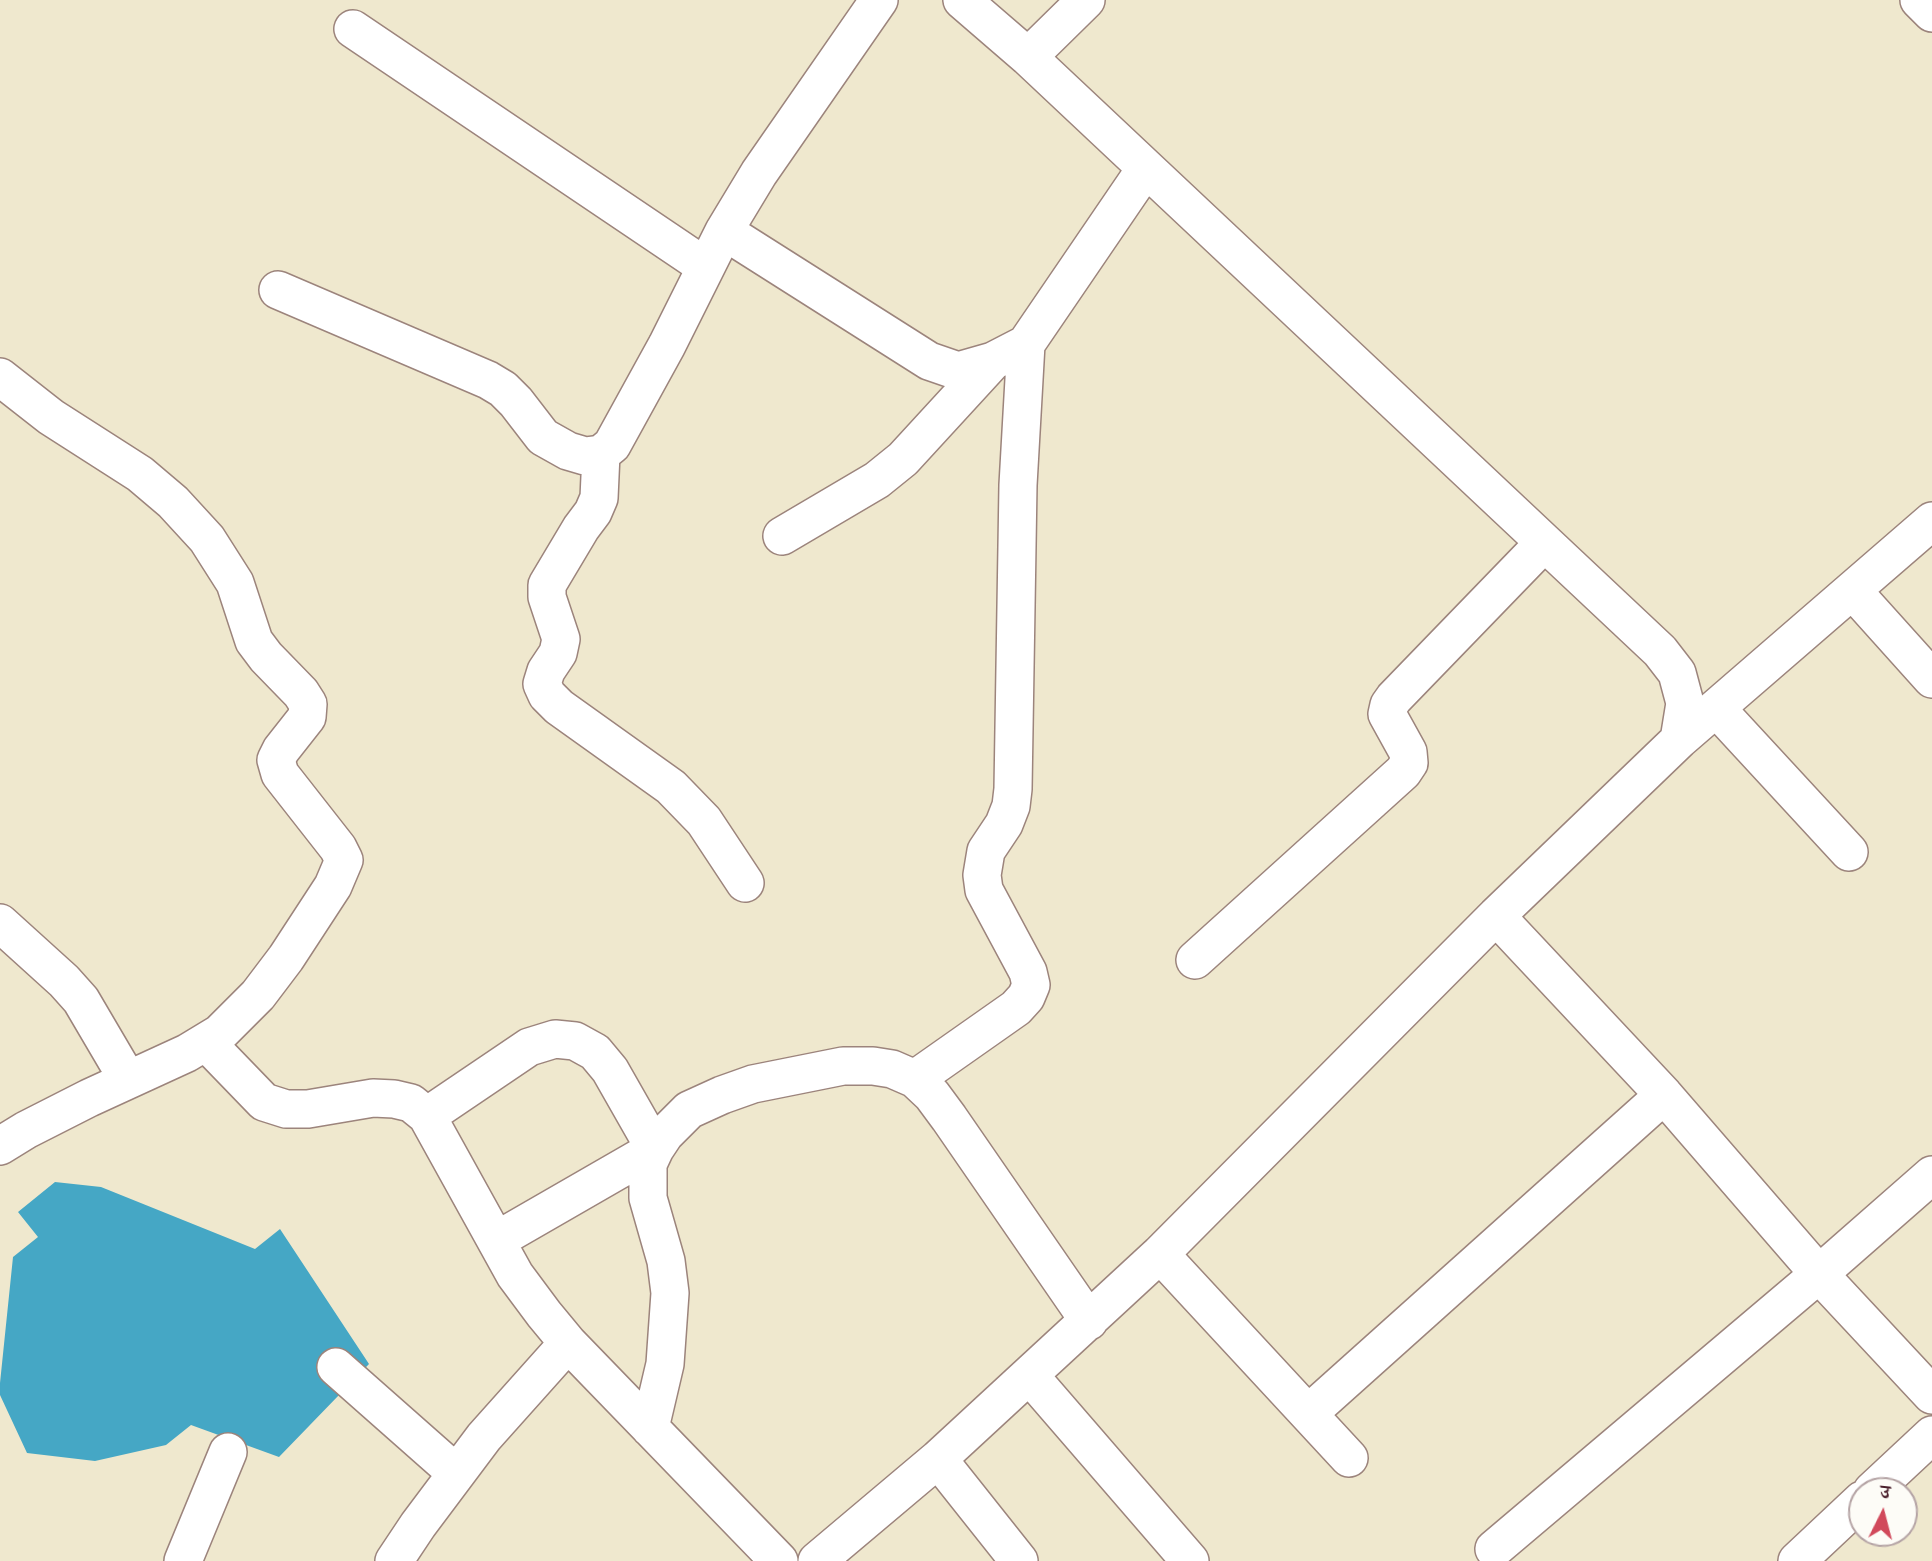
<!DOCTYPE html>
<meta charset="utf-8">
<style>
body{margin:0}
#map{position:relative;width:1932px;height:1561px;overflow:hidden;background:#efe8ce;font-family:"IM FELL English","Noto Serif Devanagari",serif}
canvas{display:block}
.north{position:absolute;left:1848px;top:1477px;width:70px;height:70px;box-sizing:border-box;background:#fdfcf7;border:2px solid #b5a4a5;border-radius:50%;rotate:6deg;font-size:19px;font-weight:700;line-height:28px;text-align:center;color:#4a1f2b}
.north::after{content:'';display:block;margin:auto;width:24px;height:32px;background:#d1495b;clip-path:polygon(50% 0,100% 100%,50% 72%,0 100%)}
</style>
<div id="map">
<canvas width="1932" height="1561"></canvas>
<div class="north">उ</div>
</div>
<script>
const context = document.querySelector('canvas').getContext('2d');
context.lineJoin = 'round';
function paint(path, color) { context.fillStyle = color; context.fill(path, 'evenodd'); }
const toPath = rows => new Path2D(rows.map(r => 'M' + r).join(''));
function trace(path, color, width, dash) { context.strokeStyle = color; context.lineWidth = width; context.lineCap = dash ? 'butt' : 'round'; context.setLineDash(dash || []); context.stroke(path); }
paint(toPath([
 [55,1182,101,1187,255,1249,280,1229,369,1364,279,1457,191,1425,166,1445,95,1461,27,1453,0,1395,0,1383,13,1257,38,1237,18,1212]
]), '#45a7c5');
const street = toPath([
 [1919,0,1932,13],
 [353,29,706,267],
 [1028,57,1086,0],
 [724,231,929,361,958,371,993,361,1026,344,1146,168],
 [278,290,488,380,503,389,516,402,543,437,568,451,585,456,601,454,612,445,667,345,724,231,759,173,879,0],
 [0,377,51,417,140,474,173,502,207,539,235,583,254,641,266,657,301,693,308,704,307,717,281,750,276,760,280,774,338,848,344,860,333,886,286,958,258,995,220,1033,187,1053,89,1098,26,1130,0,1146],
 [601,454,599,498,593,512,581,528,547,585,547,597,561,639,558,653,546,671,542,684,547,695,559,707,671,787,704,821,745,883],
 [782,536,877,480,903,459,993,361],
 [1853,591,1932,679],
 [1716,708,1849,852],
 [1679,740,1932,521],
 [1496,916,1664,1095,1819,1274,1932,1395],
 [0,923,64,981,81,1000,128,1080],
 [1195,960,1403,772,1409,763,1408,752,1387,714,1389,705,1394,698,1544,543],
 [206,1042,264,1102,286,1109,308,1109,373,1098,394,1099,411,1103,427,1116,515,1275,544,1314,568,1343,779,1561],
 [915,1079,1016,1008,1026,997,1031,985,1028,972,984,890,982,875,986,851,1004,824,1011,806,1013,789,1018,485,1026,344],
 [427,1116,529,1047,555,1039,575,1041,595,1052,610,1070,655,1149,497,1240],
 [1160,1254,1349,1458],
 [336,1367,456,1473],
 [1030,1376,1190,1561],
 [1309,1413,1664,1095],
 [650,1428,665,1364,670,1293,666,1261,648,1198,648,1164,655,1149,665,1134,689,1110,722,1095,753,1084,843,1066,873,1066,892,1069,915,1079,932,1095,949,1118,1089,1321],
 [938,1459,1019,1561],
 [1872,1491,1932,1435],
 [1494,1549,1819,1274,1932,1175],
 [183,1561,228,1452],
 [394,1561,418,1525,484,1437,568,1343],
 [817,1561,938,1459,1160,1254,1496,916,1679,740,1685,703,1677,673,1660,651,1028,57,962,0],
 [1797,1561,1862,1500]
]);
trace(street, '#9c847c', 40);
trace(street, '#fff', 37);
</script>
